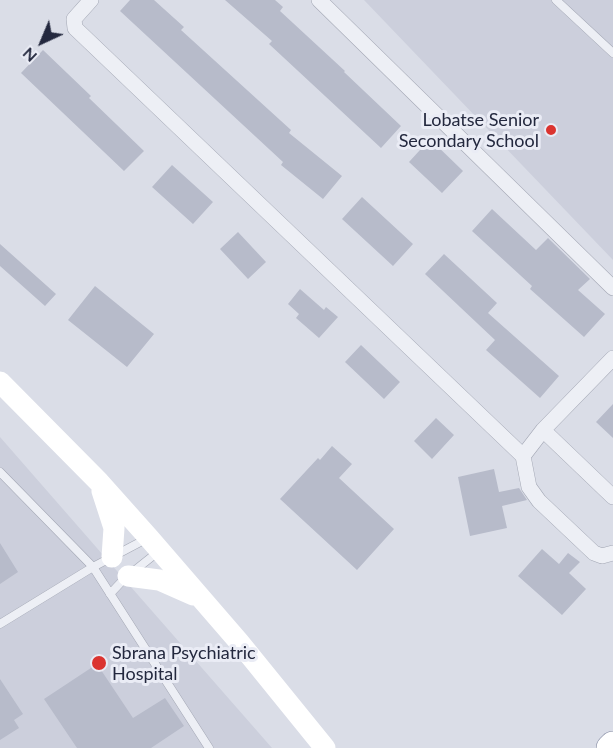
<!DOCTYPE html>
<style>
body{margin:0}
#map{position:relative;width:613px;height:748px;overflow:hidden;background:#dadde7;font-family:Lato,sans-serif}
canvas{display:block}
.north{position:absolute;left:12px;top:12px;width:60px;height:60px;-webkit-text-stroke:4px #eaecf5;paint-order:stroke;rotate:224deg;font-size:16px;font-weight:700;line-height:24px;text-align:center;color:#23283e}
.north::after{content:'';display:block;margin:auto;width:21px;height:27px;background:#23283e;clip-path:polygon(50% 0,100% 100%,50% 72%,0 100%)}
</style>
<div id="map">
<canvas width="613" height="748"></canvas>
<div class="north">N</div>
</div>
<script>
const context = document.querySelector('canvas').getContext('2d');
context.lineJoin = 'round';
function paint(path, color) { context.fillStyle = color; context.fill(path, 'evenodd'); }
const toPath = rows => new Path2D(rows.map(r => 'M' + r).join(''));
function trace(path, color, width, dash) { context.strokeStyle = color; context.lineWidth = width; context.lineCap = dash ? 'butt' : 'round'; context.setLineDash(dash || []); context.stroke(path); }
function label(font, color, halo, rows, align = 'center') {
  context.font = font + ' Lato,sans-serif'; context.lineWidth = 6; context.setLineDash([]); context.textBaseline = 'middle'; context.strokeStyle = halo; context.fillStyle = color; for (const [text, x, y, turn = 0] of rows) {
    context.save(); context.translate(x, y); context.rotate((+turn || 0) * Math.PI / 180); context.textAlign = isNaN(turn) ? turn : align; if (halo) context.strokeText(text, 0, 0); context.fillText(text, 0, 0); context.restore();
  }
}
paint(toPath([
 [364,0,613,0,613,261,613,260],
 [0,437,124,579,272,748,0,748]
]), '#cccfdc');
paint(toPath([
 [130,0,154,0,184,27,181,30,291,130,289,133,342,176,323,199,281,165,283,162,120,11],
 [225,0,275,0,283,7,280,11,345,71,344,72,401,126,381,148,269,44,272,41],
 [43,50,91,96,89,98,144,151,124,171,21,73],
 [430,139,463,171,442,193,409,162],
 [172,165,213,202,193,224,152,187],
 [362,197,413,244,393,266,342,219],
 [492,209,536,250,548,238,590,279,578,290,605,314,584,337,530,289,532,286,472,231],
 [238,232,266,262,248,279,220,249],
 [0,244,56,294,45,306,0,266],
 [444,254,497,303,488,313,559,376,540,398,486,350,495,340,425,274],
 [95,286,154,334,127,367,68,320],
 [300,289,324,310,326,307,338,317,319,338,296,318,299,314,288,304],
 [361,345,400,382,384,399,345,362],
 [613,404,613,438,596,422],
 [436,418,454,435,432,459,414,441],
 [332,446,352,464,339,478,394,529,357,570,280,499,318,458,320,460],
 [494,469,499,492,519,488,527,500,502,506,507,528,470,536,458,477],
 [0,543,18,572,0,584],
 [542,549,559,564,568,553,580,562,569,573,586,589,562,615,518,576],
 [97,664,133,718,165,698,184,726,151,748,77,748,44,699],
 [0,679,23,714,14,720,19,728,0,740]
]), '#b7bbca');
const lane = toPath([
 [556,0,613,53],
 [0,472,93,567,209,748],
 [110,594,124,579,159,551],
 [0,624,93,567,146,539]
]);
const street = toPath([
 [91,0,74,19,75,28,523,456,529,487,539,501,594,553,602,556,613,553],
 [319,0,613,288],
 [543,430,613,497],
 [523,456,543,430,613,358]
]);
const highway = toPath([
 [610,748,613,745]
]);
trace(lane, '#a3a7b4', 9);
trace(street, '#a3a7b4', 16);
trace(highway, '#80879f', 28);
trace(lane, '#edeff5', 8);
trace(street, '#edeff5', 15);
trace(toPath([
 [0,382,99,482,149,538,239,642,325,748],
 [102,491,114,528,112,557],
 [128,576,159,580,193,595]
]), '#fff', 21);
trace(highway, '#fff', 27);
for (const [x, y, r, color] of [
 [551,130,6,"#db3430"],
 [99,663,8,"#db3430"]
]) { const dot = new Path2D(); dot.arc(x, y, r, 0, 2 * Math.PI); context.fillStyle = color; context.fill(dot); trace(dot, '#eaecf5', 2); }
label('18px', '#23283e', '#eaecf5', [
 ["Lobatse Senior",539,120],
 ["Secondary School",539,141],
 ["Sbrana Psychiatric",112,653,"left"],
 ["Hospital",112,674,"left"]
], 'right');
</script>
